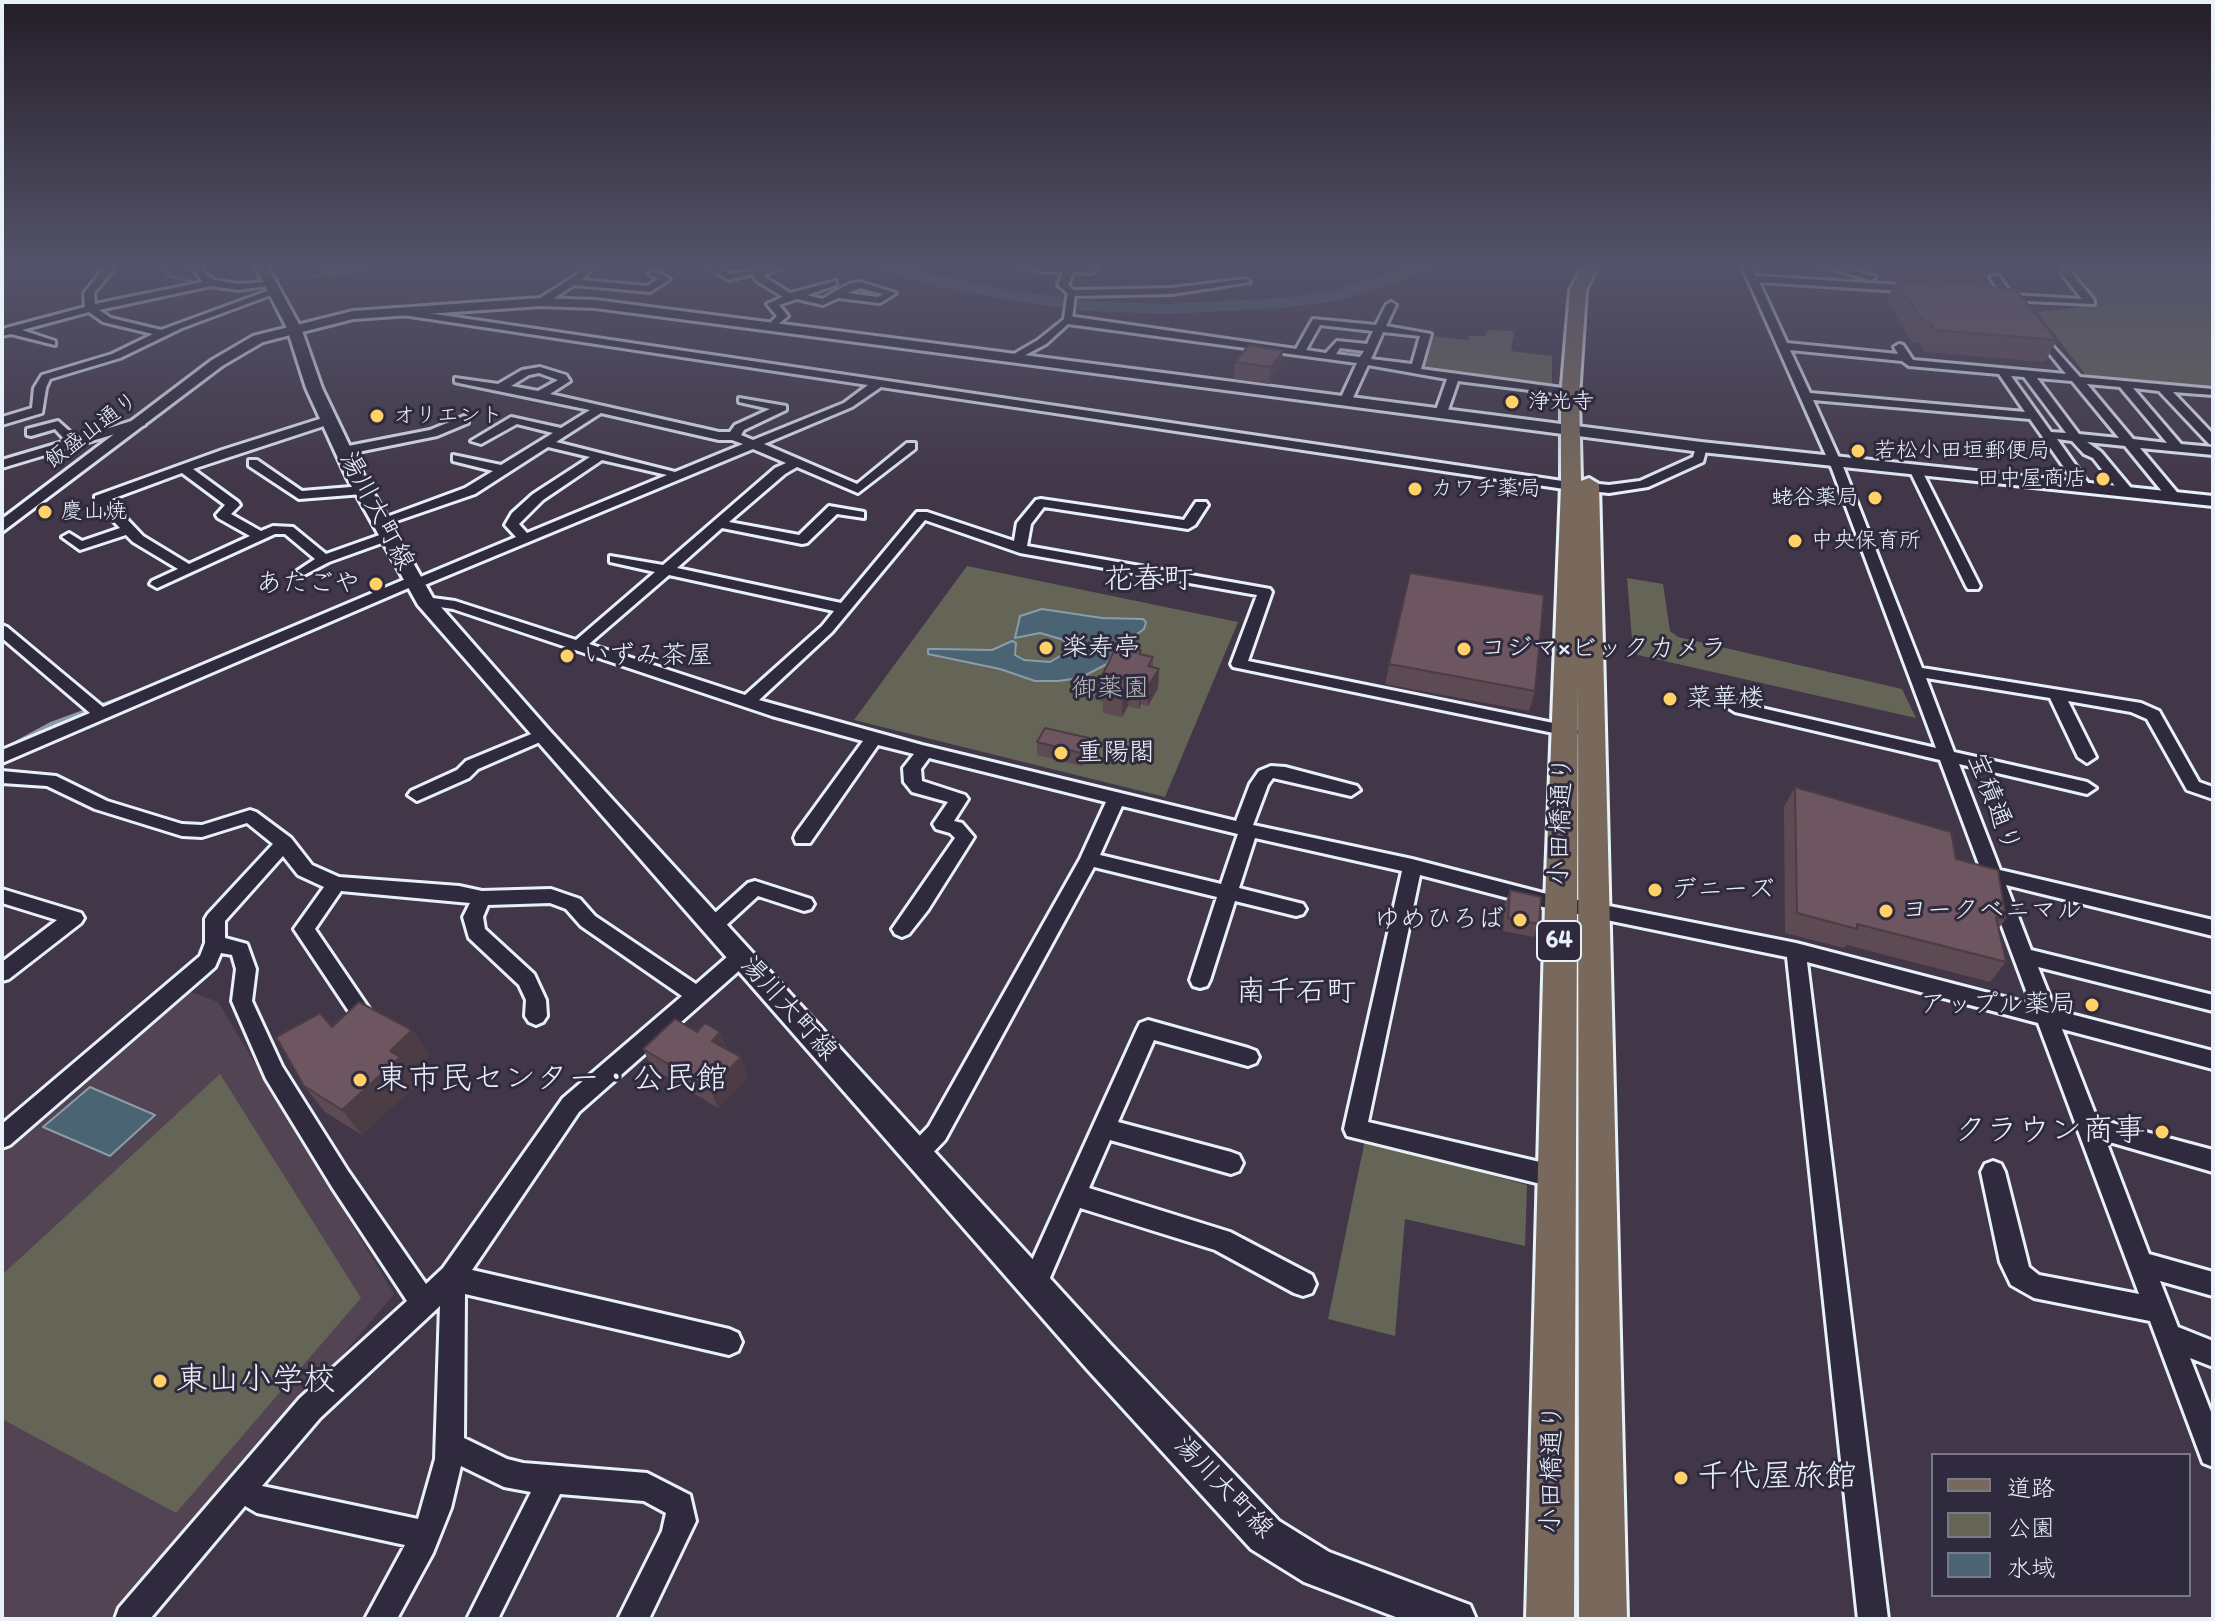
<!DOCTYPE html>
<meta charset="utf-8">
<style>
body{margin:0}
#map{position:relative;width:2215px;height:1621px;overflow:hidden;background:#423748;font-family:Itim,"Klee One",sans-serif}
canvas{display:block}
.frame{position:absolute;inset:0;border:4px solid #e8f1f8;pointer-events:none}
.legend{position:absolute;left:1931px;top:1453px;width:260px;height:144px;box-sizing:border-box;background:#2f2a3d;border:2px solid #797a88;margin:0;padding:10px 14px;list-style:none;font-size:24px;color:#e8f1f8}
.legend li{display:flex;align-items:center;gap:16px;height:40px}
.legend b{width:40px;border:2px solid #797a88}
</style>
<div id="map">
<canvas width="2215" height="1621"></canvas>
<div class="frame"></div>
<ul class="legend">
<li><b style="height:10px;background:#78695c"></b>道路</li>
<li><b style="height:22px;background:#656557"></b>公園</li>
<li><b style="height:22px;background:#4b6474"></b>水域</li>
</ul>
</div>
<script>
const context = document.querySelector('canvas').getContext('2d');
context.lineJoin = 'round';
function paint(path, color) { context.fillStyle = color; context.fill(path, 'evenodd'); }
const toPath = rows => new Path2D(rows.map(r => 'M' + r).join(''));
function trace(path, color, width, dash) { context.strokeStyle = color; context.lineWidth = width; context.lineCap = dash ? 'butt' : 'round'; context.setLineDash(dash || []); context.stroke(path); }
function label(font, color, halo, rows, align = 'center') {
  context.font = font + ' Itim,"Klee One",sans-serif'; context.lineWidth = 6; context.setLineDash([]); context.textBaseline = 'middle'; context.strokeStyle = halo; context.fillStyle = color; for (const [text, x, y, turn = 0] of rows) {
    context.save(); context.translate(x, y); context.rotate((+turn || 0) * Math.PI / 180); context.textAlign = isNaN(turn) ? turn : align; if (halo) context.strokeText(text, 0, 0); context.fillText(text, 0, 0); context.restore();
  }
}
paint(toPath([
 [191,992,218,1002,394,1294,118,1619,2,1619,2,1153]
]), '#524452');
paint(toPath([
 [319,266,394,266,336,277,297,277,322,273],
 [2070,266,2213,266,2213,391,2096,381,2088,378,2037,312,2092,306,2064,273],
 [1488,330,1514,331,1511,351,1552,356,1552,389,1419,371,1429,336,1468,340,1469,336,1485,336],
 [967,566,1238,622,1165,797,854,720],
 [1627,578,1663,584,1670,631,1678,637,1902,689,1916,718,1638,655,1633,651],
 [220,1074,361,1298,176,1513,2,1419,2,1275],
 [1365,1140,1527,1185,1525,1246,1405,1219,1395,1336,1328,1319],
 [1575,1196,1580,1196,1585,1320,1574,1431]
]), '#656557');
const water = toPath([
 [1042,609,1102,618,1143,619,1146,622,1144,629,1115,650,1107,664,1080,678,1058,681,1035,681,1000,669,928,654,928,649,937,649,992,650,1012,641,1016,643,1015,655,1024,660,1050,662,1067,652,1064,640,1040,633,1015,638,1020,616,1042,609],
 [90,1087,155,1115,110,1156,43,1127,90,1087]
]);
paint(water, '#4b6474');
trace(water, '#8a9ca9', 2);
trace(toPath([
 [162,266,169,276,198,283]
]), '#8a9ca9', 3);
trace(toPath([
 [2,751,52,724,136,693]
]), '#8a9ca9', 5);
paint(toPath([
 [880,266,905,266,935,275,1014,291,1089,301,1166,304,1282,298,1334,291,1409,266,1433,266,1431,270,1337,301,1282,308,1166,314,1089,311,1014,301,926,284,882,270,880,266]
]), '#4b6474');
const pedestrian = toPath([
 [1068,291,1075,293,1072,319,1068,321,1064,319,1068,291]
]);
const minor = toPath([
 [95,266,107,266,113,270,94,293,95,304,203,282,191,266,201,266,205,274,214,280,238,284,267,282,272,285,238,290,211,286,99,310,111,318,161,330,270,290,279,292,182,328,120,358,50,379,46,388,42,413,2,425,2,417,32,408,34,388,42,375,112,354,153,334,103,322,89,312,22,330,55,341,55,345,11,334,2,336,2,330,6,328,85,307,84,293,102,271,95,266],
 [584,266,594,266,582,280,648,286,658,279,649,274,654,271,670,279,650,292,574,285,545,304,537,304,537,300,578,274,584,266],
 [705,266,717,266,730,274,785,266,763,276,790,293,836,281,836,285,807,295,822,299,849,284,860,282,896,293,880,303,838,298,823,305,797,299,779,305,788,316,771,330,766,327,777,316,767,304,783,297,757,281,752,274,729,280,705,266],
 [860,288,883,294,878,297,847,293,860,288],
 [1022,266,1094,268,1096,270,1091,273,1073,272,1068,285,1074,290,1172,288,1245,279,1250,282,1172,294,1071,296,1058,285,1063,272,1044,272,1022,266],
 [1742,266,1752,266,1756,276,1917,286,1922,289,1917,292,1759,282,1787,343,1898,354,1894,347,1899,344,1903,345,1913,360,2066,374,2033,333,2038,330,2080,377,2213,389,2213,395,2173,392,2213,434,2213,445,2209,444,2159,391,2133,388,2181,444,2213,447,2213,455,2140,448,2181,497,2174,501,2169,500,2125,446,2087,442,2101,452,2131,488,2131,494,2126,495,2121,494,2093,458,2084,454,2072,441,2057,439,2091,487,2080,490,2030,419,1813,400,1844,469,1922,668,2141,703,2159,711,2199,782,2213,787,2213,799,2187,790,2147,719,2131,712,2068,701,2096,757,2087,763,2078,757,2050,698,1926,678,1954,752,2087,782,2096,788,2087,794,1959,764,2000,870,2213,920,2213,936,2006,885,2031,950,2213,995,2213,1011,2038,967,2055,1010,2213,1051,2213,1069,2062,1029,2097,1119,2213,1150,2213,1172,2106,1141,2149,1254,2213,1272,2213,1296,2160,1281,2178,1327,2213,1341,2213,1367,2190,1358,2213,1417,2213,1467,2203,1463,2150,1321,2034,1298,2011,1285,2000,1262,1981,1172,1985,1164,1993,1161,2001,1164,2005,1172,2029,1267,2039,1275,2139,1294,2038,1023,1807,962,1888,1619,1858,1619,1787,957,1543,907,1420,875,1368,1122,1557,1166,1565,1169,1569,1177,1565,1185,1557,1188,1347,1136,1344,1129,1402,871,1255,838,1239,888,1303,904,1306,909,1303,914,1296,916,1235,901,1210,980,1207,986,1200,988,1193,986,1190,980,1217,897,1094,867,945,1140,925,1161,917,1165,909,1161,905,1154,909,1147,929,1126,1080,859,1106,802,929,758,921,769,922,781,965,795,968,799,954,821,962,823,974,837,928,910,909,934,902,937,895,934,892,929,955,838,950,833,936,829,933,824,948,802,912,792,904,782,903,768,914,754,878,745,810,843,796,843,794,838,796,833,863,741,772,716,453,609,425,605,418,601,425,597,455,601,576,640,655,572,610,562,610,556,663,565,775,468,786,463,753,449,420,587,411,587,2,763,2,750,90,713,2,638,2,625,7,627,103,707,408,578,418,578,516,537,505,525,512,513,533,494,590,457,548,447,475,494,385,525,375,525,373,522,465,488,493,471,453,461,453,455,501,465,553,433,517,424,481,444,471,441,511,417,561,428,590,410,459,383,455,382,455,378,498,384,522,370,540,367,566,375,570,381,550,394,719,432,730,432,735,425,770,409,739,402,739,398,786,406,786,410,744,430,741,435,753,440,844,403,868,385,390,313,389,311,394,308,1576,483,1576,489,1571,490,881,387,852,407,764,444,857,484,907,443,915,443,915,449,858,493,797,467,785,474,729,522,799,535,829,506,864,512,864,518,837,514,807,543,802,544,722,528,677,568,841,603,917,512,927,512,1014,541,1017,523,1036,500,1041,499,1184,520,1196,502,1206,502,1208,505,1195,525,1188,529,1044,507,1031,524,1027,546,1270,589,1272,592,1248,661,1573,727,1581,732,1573,737,1233,667,1231,664,1257,595,1020,553,925,520,832,632,759,700,922,745,1236,821,1250,784,1259,771,1271,766,1285,767,1357,786,1360,790,1351,796,1273,778,1268,785,1253,825,1412,859,1543,893,1796,943,2031,1004,1940,760,1735,712,1727,707,1735,702,1936,748,1832,469,1742,266],
 [1790,350,1902,361,1909,366,1999,374,2025,412,1810,393,1790,350],
 [539,373,558,380,538,391,511,386,529,375,539,373],
 [2011,376,2024,377,2066,433,2051,432,2011,376],
 [2037,378,2072,381,2119,438,2079,434,2037,378],
 [2087,384,2120,387,2167,443,2133,439,2087,384],
 [601,413,719,440,732,440,743,444,675,472,556,442,601,413],
 [602,460,667,475,527,533,519,524,543,500,602,460],
 [669,575,834,611,822,626,745,695,589,644,669,575],
 [1122,806,1238,834,1221,884,1100,855,1122,806],
 [1822,266,1838,266,1876,277,1871,280,1822,266],
 [2068,266,2078,266,2072,274,2094,300,2094,304,2005,300,1990,277,1998,275,2012,295,2082,299,2062,274,2068,266],
 [1391,302,1396,305,1386,326,1431,334,1421,369,1570,389,1576,392,1570,395,1458,381,1447,413,1441,417,1435,413,1447,379,1368,365,1351,402,1345,405,1339,402,1357,363,1068,324,1046,344,1016,360,1007,358,1038,340,1068,316,1296,349,1313,319,1376,325,1386,305,1391,302],
 [1320,325,1373,331,1367,344,1337,341,1326,353,1306,350,1320,325],
 [1383,332,1420,336,1412,364,1371,359,1383,332],
 [1340,348,1364,351,1360,357,1336,354,1340,348],
 [329,416,333,417,333,423,193,469,238,502,240,505,231,514,261,531,273,526,293,527,326,554,388,532,393,533,393,539,329,562,304,575,297,571,315,559,285,534,275,534,157,588,150,584,152,581,178,569,133,542,126,535,80,550,62,537,69,533,82,541,120,528,95,502,95,496,222,450,329,416],
 [182,473,225,505,216,515,218,518,250,536,189,564,143,536,109,500,182,473],
 [464,416,468,417,468,423,437,436,343,455,337,451,343,447,430,430,464,416],
 [141,418,145,419,145,425,2,468,2,460,66,441,55,429,31,436,27,435,27,429,58,421,77,438,141,418],
 [1697,444,1707,447,1703,462,1648,487,1609,493,1589,491,1583,487,1589,483,1609,485,1640,481,1693,457,1697,444],
 [249,460,257,460,302,491,363,486,370,490,363,494,299,499,249,466,249,460],
 [1915,465,1921,469,1980,586,1978,589,1968,589,1966,586,1909,469,1915,465],
 [541,730,547,731,549,735,547,739,478,769,469,778,417,801,408,795,411,791,457,770,466,761,541,730],
 [2,771,56,776,107,801,182,824,202,825,250,810,256,812,291,838,312,865,339,877,459,886,482,891,551,889,580,899,595,916,696,984,735,950,742,948,749,950,752,956,749,962,579,1112,472,1270,729,1329,738,1333,742,1342,738,1351,729,1355,465,1294,464,1438,507,1459,523,1463,647,1473,690,1495,696,1521,649,1619,618,1619,662,1531,666,1513,644,1501,560,1494,498,1619,467,1619,531,1492,504,1487,461,1466,451,1508,433,1553,397,1619,365,1619,405,1545,257,1513,245,1506,150,1619,115,1619,119,1608,300,1398,407,1301,332,1187,266,1079,232,1001,236,969,232,955,221,953,215,967,206,975,10,1145,2,1148,2,1124,200,956,205,943,205,919,208,914,273,844,247,823,202,837,182,836,95,809,47,786,2,783,2,771],
 [283,856,298,875,324,887,294,929,356,1022,363,1025,370,1022,374,1016,315,929,341,891,470,903,463,917,469,938,519,985,526,1000,525,1016,529,1022,536,1025,543,1022,547,1016,546,1000,534,974,485,929,483,917,488,905,550,903,566,909,581,926,682,996,563,1098,443,1268,426,1284,348,1171,282,1066,252,1001,256,969,247,944,225,938,225,921,283,856],
 [440,1306,435,1459,418,1519,262,1486,320,1418,440,1306],
 [755,881,811,899,814,904,811,909,804,911,758,896,720,931,706,931,703,926,706,921,748,883,755,881],
 [2,889,81,913,84,918,81,923,9,979,2,981,2,962,57,920,2,903,2,889],
 [1148,1020,1248,1048,1256,1051,1259,1057,1256,1063,1248,1066,1154,1040,1118,1122,1231,1152,1239,1155,1243,1163,1239,1171,1231,1174,1110,1140,1089,1188,1230,1232,1312,1275,1316,1284,1312,1293,1303,1296,1294,1293,1215,1250,1080,1208,1043,1294,1034,1297,1025,1294,1021,1285,1025,1276,1137,1029,1140,1023,1148,1020]
]);
const tertiary = toPath([
 [541,298,595,300,1701,442,2213,496,2213,506,1701,452,595,308,541,306,353,319,263,342,222,366,2,532,2,519,212,360,253,336,353,311,541,298]
]);
const secondary = toPath([
 [255,266,267,266,301,328,322,388,365,478,433,598,549,730,1111,1345,1279,1521,1329,1552,1470,1605,1476,1619,1401,1619,1304,1582,1251,1549,1087,1369,418,605,347,478,306,388,287,328,255,266]
]);
const primary = toPath([
 [1583,266,1597,266,1586,290,1579,397,1581,481,1589,478,1599,484,1627,1619,1579,1619,1578,682,1574,1619,1526,1619,1545,903,1561,486,1561,397,1570,290,1583,266]
]);
trace(pedestrian, '#e8f1f8', 6);
trace(minor, '#e8f1f8', 6);
trace(tertiary, '#e8f1f8', 6);
trace(secondary, '#e8f1f8', 6);
trace(primary, '#e8f1f8', 6);
paint(pedestrian, '#2f2a3d');
paint(minor, '#2f2a3d');
paint(tertiary, '#2f2a3d');
paint(secondary, '#2f2a3d');
paint(primary, '#78695c');
paint(toPath([
 [1929,280,2057,340,2045,362,1925,352,1920,343,1913,343,1887,301,1896,281,1928,283],
 [1235,362,1281,367,1269,384,1234,379],
 [1410,573,1535,691,1529,711,1385,684],
 [1141,650,1141,655,1153,657,1153,667,1159,669,1158,688,1148,706,1141,704,1139,709,1128,706,1122,717,1103,713,1103,702,1100,702,1099,682],
 [1037,742,1089,751,1081,766,1037,755],
 [1795,787,1956,859,2006,919,1998,929,2006,962,1990,982,1847,945,1844,948,1785,933,1784,807],
 [1510,890,1539,924,1534,937,1503,931,1505,904],
 [412,1030,429,1056,411,1073,418,1083,362,1135,325,1112,304,1086],
 [697,1032,720,1032,727,1049,748,1077,718,1108,652,1068,643,1049]
]), '#5e4a53');
paint(toPath([
 [1283,351,1281,367,1269,384,1271,367],
 [1159,669,1158,688,1148,706,1148,686],
 [1142,685,1141,704,1139,709,1139,689],
 [1128,687,1128,706,1122,717,1122,698],
 [1089,738,1089,751,1081,766,1081,753],
 [412,1030,429,1056,411,1073,418,1083,362,1135,342,1110,390,1051],
 [720,1032,728,1052,712,1041],
 [741,1057,748,1077,718,1108,710,1089]
]), '#4c3c43');
const building = toPath([
 [1929,280,2016,290,2057,340,1935,330,1930,322,1923,321,1896,281,1931,283,1929,280],
 [1249,345,1283,351,1271,367,1235,362,1249,345],
 [1410,573,1544,595,1535,691,1389,664,1410,573],
 [1117,645,1141,650,1139,654,1153,657,1148,666,1159,669,1148,686,1142,685,1139,689,1128,687,1122,698,1103,694,1109,684,1099,682,1117,645],
 [1045,728,1089,738,1081,753,1037,742,1045,728],
 [1795,787,1951,832,1956,859,1998,870,2006,919,1996,917,2006,962,1857,924,1857,929,1797,913,1795,787],
 [1510,890,1541,897,1539,924,1508,918,1510,890],
 [359,1002,412,1030,390,1051,400,1057,342,1110,304,1086,276,1037,320,1013,332,1027,359,1002],
 [675,1019,697,1032,705,1023,720,1032,712,1041,741,1057,710,1089,643,1049,675,1019]
]);
paint(building, '#6d5660');
trace(building, '#4c3c43', 2);
const sky = context.createLinearGradient(0, 0, 0, 493);
sky.addColorStop(0, '#241e28');
sky.addColorStop(0.54, '#54536a');
sky.addColorStop(1, '#54536a00');
context.fillStyle = sky;
context.fillRect(0, 0, 2215, 493);
for (const [x, y, r, color] of [
 [1512,402,8,"#ffd166"],
 [377,416,8,"#ffd166"],
 [1858,451,8,"#ffd166"],
 [2103,479,8,"#ffd166"],
 [1415,489,8,"#ffd166"],
 [1875,498,8,"#ffd166"],
 [45,512,8,"#ffd166"],
 [1795,541,8,"#ffd166"],
 [376,584,8,"#ffd166"],
 [1046,648,8,"#ffd166"],
 [1464,649,8,"#ffd166"],
 [567,656,8,"#ffd166"],
 [1670,699,8,"#ffd166"],
 [1061,753,8,"#ffd166"],
 [1655,890,8,"#ffd166"],
 [1886,911,8,"#ffd166"],
 [1520,920,8,"#ffd166"],
 [2092,1005,8,"#ffd166"],
 [360,1080,8,"#ffd166"],
 [2162,1132,8,"#ffd166"],
 [160,1381,8,"#ffd166"],
 [1681,1478,8,"#ffd166"]
]) { const dot = new Path2D(); dot.arc(x, y, r, 0, 2 * Math.PI); context.fillStyle = color; context.fill(dot); trace(dot, '#2f2a3d', 3); }
label('22px', '#e8f1f8', '#2f2a3d', [
 ["浄光寺",1528,402],
 ["オリエント",393,416],
 ["若松小田垣郵便局",1874,451],
 ["田中屋商店",2087,479,"right"],
 ["カワチ薬局",1431,489],
 ["蛯谷薬局",1859,498,"right"],
 ["慶山焼",61,512],
 ["中央保育所",1811,541]
], 'left');
label('22px', '#e8f1f8', '#2f2a3d', [
 ["飯盛山通り",92,431,-37]
]);
for (const [x, y, w] of [
 [1559,941,44]
]) { const box = new Path2D(); box.roundRect(x - w / 2, y - 20, w, 40, 6); context.fillStyle = '#2f2a3d'; context.fill(box); trace(box, '#e8f1f8', 2); }
label('bold 24px', '#e8f1f8', null, [
 ["64",1559,941]
]);
label('26px', '#e8f1f8', '#2f2a3d', [
 ["湯川大町線",376,511,62],
 ["宝積通り",1993,803,69],
 ["小田橋通り",1562,821,-88],
 ["湯川大町線",788,1009,48],
 ["小田橋通り",1553,1469,-89],
 ["湯川大町線",1223,1488,46]
]);
label('26px', '#e8f1f8', '#2f2a3d', [
 ["あたごや",360,584,"right"],
 ["楽寿亭",1062,648],
 ["コジマ×ビックカメラ",1480,649],
 ["いずみ茶屋",583,656],
 ["菜華楼",1686,699],
 ["重陽閣",1077,753],
 ["デニーズ",1671,890],
 ["ヨークベニマル",1902,911],
 ["ゆめひろば",1504,920,"right"],
 ["アップル薬局",2076,1005,"right"]
], 'left');
label('26px', '#b4b9b8', '#2f2a3d', [
 ["御薬園",1110,689]
]);
label('30px', '#e8f1f8', '#2f2a3d', [
 ["花春町",1148,580],
 ["南千石町",1296,993]
]);
label('32px', '#e8f1f8', '#2f2a3d', [
 ["東市民センター・公民館",376,1080],
 ["クラウン商事",2146,1132,"right"],
 ["東山小学校",176,1381],
 ["千代屋旅館",1697,1478]
], 'left');
</script>
